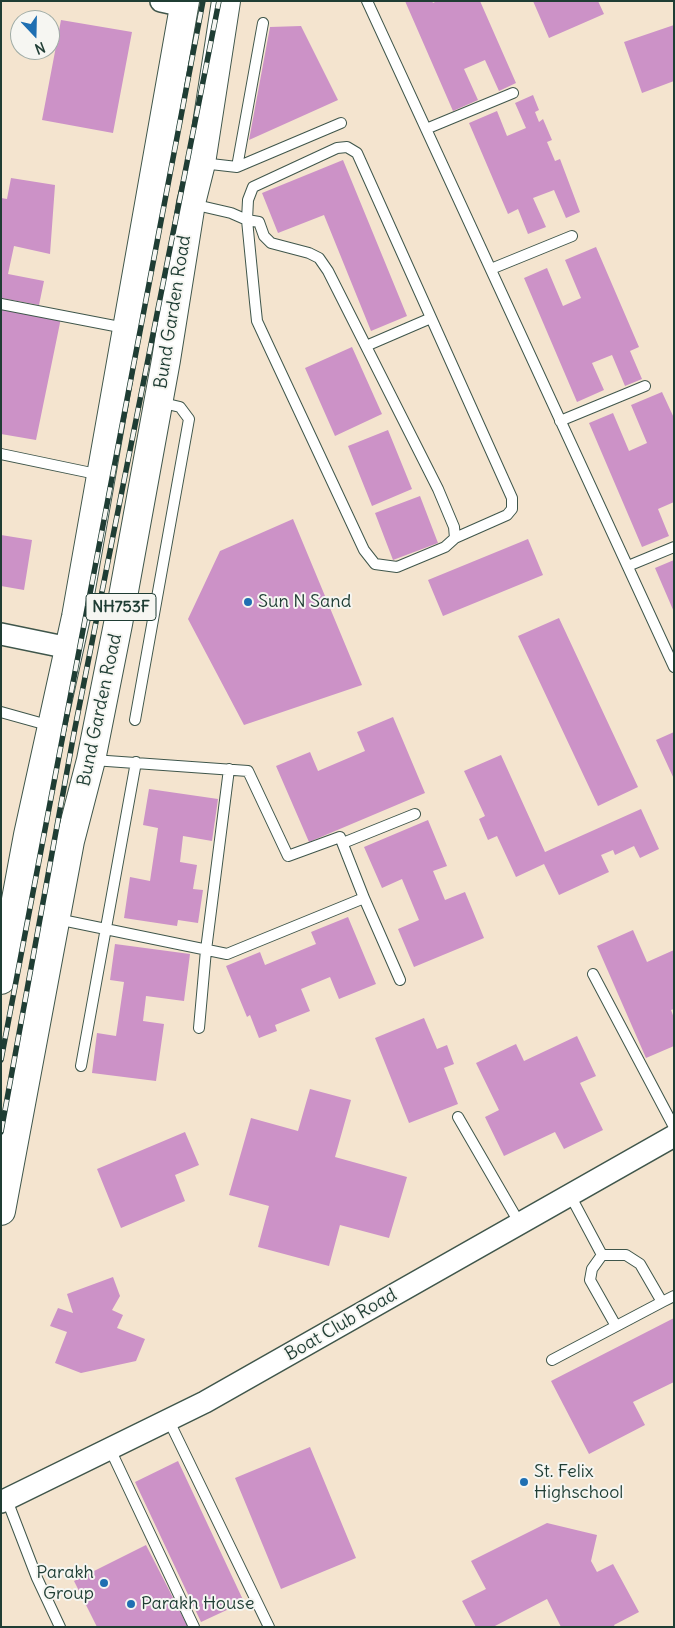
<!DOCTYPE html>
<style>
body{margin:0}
#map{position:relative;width:675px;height:1628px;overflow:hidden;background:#f4e4cf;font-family:Delius,sans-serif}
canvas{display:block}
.frame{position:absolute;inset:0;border:2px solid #1f3d34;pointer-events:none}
.north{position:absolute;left:10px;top:10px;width:50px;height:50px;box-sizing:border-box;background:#f6f6f2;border:1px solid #a0aca6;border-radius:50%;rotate:159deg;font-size:14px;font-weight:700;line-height:20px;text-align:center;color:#1f3d34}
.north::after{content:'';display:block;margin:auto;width:18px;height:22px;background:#1f6fb2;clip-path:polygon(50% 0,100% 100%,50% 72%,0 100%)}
</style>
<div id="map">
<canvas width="675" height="1628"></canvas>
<div class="frame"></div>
<div class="north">N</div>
</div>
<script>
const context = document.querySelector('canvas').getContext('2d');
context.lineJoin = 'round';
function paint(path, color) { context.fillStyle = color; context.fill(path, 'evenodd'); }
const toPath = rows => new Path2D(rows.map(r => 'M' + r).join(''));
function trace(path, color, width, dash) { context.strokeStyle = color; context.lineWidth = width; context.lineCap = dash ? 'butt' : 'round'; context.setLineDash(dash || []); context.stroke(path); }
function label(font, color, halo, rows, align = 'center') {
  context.font = font + ' Delius,sans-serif'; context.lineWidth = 4; context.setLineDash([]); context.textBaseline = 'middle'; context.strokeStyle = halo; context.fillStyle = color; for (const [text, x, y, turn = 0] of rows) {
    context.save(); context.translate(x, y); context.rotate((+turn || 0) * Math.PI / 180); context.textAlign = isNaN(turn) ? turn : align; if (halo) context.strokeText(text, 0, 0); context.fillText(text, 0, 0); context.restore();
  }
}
paint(toPath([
 [405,1,432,1,433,3,437,1,480,1,516,83,499,91,485,60,464,69,478,100,453,111],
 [533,1,598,1,604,14,549,38],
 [61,20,132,32,113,133,42,120],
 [674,25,674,81,642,93,624,42],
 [301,26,338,100,249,140,270,27],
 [533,95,539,110,535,112,539,122,543,119,552,140,547,142,555,161,560,159,580,212,566,218,554,190,533,198,546,227,528,234,518,209,508,214,469,123,497,111,507,136,526,128,515,103],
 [343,160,407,316,371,331,324,215,278,233,262,193],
 [11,178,55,185,50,254,14,246,8,274,44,281,39,305,1,298,1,198,7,199],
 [596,247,639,347,630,351,642,379,625,386,612,355,592,363,604,390,577,402,524,278,547,268,563,306,581,298,565,260],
 [1,306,61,318,36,440,1,434],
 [352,347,382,414,335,436,305,368],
 [662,392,674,418,674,502,658,509,669,536,642,547,589,423,613,413,629,451,647,443,631,405],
 [388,430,412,489,372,506,348,446],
 [420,496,438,543,393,560,375,513],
 [293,519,362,685,244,725,188,619,220,551],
 [1,535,32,540,24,590,1,586],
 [528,539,543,575,443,616,428,580],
 [674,560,674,612,655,568],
 [559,618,638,787,598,806,518,636],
 [393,717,425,793,309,842,276,766,310,752,318,771,365,751,357,732],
 [674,732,674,779,656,740],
 [501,755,545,852,641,809,659,849,640,858,634,846,615,855,613,850,601,855,609,872,559,895,544,864,516,877,497,836,488,840,479,819,485,816,464,771],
 [149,789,218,799,212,841,183,836,180,862,197,865,193,889,203,890,198,923,178,920,177,926,124,918,130,877,150,881,158,828,143,825],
 [428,820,447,866,433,871,445,900,465,892,484,938,414,967,398,929,419,920,402,879,382,888,364,847],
 [348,917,376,984,339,999,330,977,301,989,310,1011,275,1025,277,1031,259,1038,250,1015,247,1017,226,966,260,952,265,965,316,944,311,932],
 [633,930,647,962,674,950,674,1009,671,1010,674,1018,674,1046,646,1058,597,946],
 [115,944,190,954,184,1001,146,996,143,1021,164,1024,156,1081,92,1073,97,1033,116,1036,124,982,110,980],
 [424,1018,437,1049,447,1045,454,1064,444,1068,458,1104,409,1123,375,1038],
 [577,1036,596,1076,580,1083,603,1130,564,1149,555,1132,504,1156,485,1117,499,1110,476,1063,516,1044,524,1061],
 [310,1089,351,1100,335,1157,407,1177,389,1238,340,1225,329,1266,258,1247,269,1206,229,1195,251,1118,298,1131],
 [185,1132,199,1165,175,1175,185,1201,121,1228,97,1169],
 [113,1277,120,1296,112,1310,123,1315,117,1328,145,1339,136,1361,81,1373,55,1363,67,1332,50,1326,58,1308,73,1313,67,1294],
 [674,1318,674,1382,633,1402,645,1425,589,1454,551,1381],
 [310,1447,356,1558,281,1589,235,1478],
 [178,1461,244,1602,201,1622,135,1482],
 [547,1523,597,1535,591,1561,597,1572,613,1564,639,1612,614,1625,615,1627,561,1627,547,1599,493,1627,476,1627,462,1601,486,1589,471,1561],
 [146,1545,188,1627,97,1627,74,1581]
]), '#cc92c7');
const service = toPath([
 [367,1,674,667],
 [426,129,513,93],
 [202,163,237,167,341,123],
 [237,167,263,23],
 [192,204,231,213,247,220,259,222,264,236,271,243,309,253,319,258,328,271,438,489,454,527,455,538,445,547,397,567,375,564,364,550,270,349,257,321,255,302,247,220,248,200,253,187,337,148,347,147,357,153,512,498,512,509,507,515,455,538],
 [491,269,572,236],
 [1,304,125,328],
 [366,346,431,318],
 [560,421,645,386],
 [1,454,101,475],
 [628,566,674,547],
 [1,712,51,726],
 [135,720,189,419,180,407,159,402],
 [343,843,415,814],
 [364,898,400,980],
 [57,919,227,954,364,898,340,837,288,856,248,771,93,760],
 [593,974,674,1127],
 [199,1028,206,950,229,769],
 [81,1066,136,762],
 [458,1117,520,1224],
 [570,1195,602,1255,626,1255,640,1264,662,1302,674,1296],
 [602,1255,592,1269,590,1280,616,1326],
 [552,1360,662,1302],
 [169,1421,269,1627],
 [110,1449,194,1627],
 [7,1500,37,1578,60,1627]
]);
const minor = toPath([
 [161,1,184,6],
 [1,634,69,648],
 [1,1502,205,1402,674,1136]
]);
const trunk = toPath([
 [1,980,28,835,76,617,185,1],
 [1,1211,70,841,91,760,118,624,166,360,191,203,201,163,226,1]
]);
trace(service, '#3f564b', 12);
trace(minor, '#3f564b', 24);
trace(trunk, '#3f564b', 30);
trace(service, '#fff', 10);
trace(minor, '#fff', 21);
trace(trunk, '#fff', 28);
const rail = toPath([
 [1,1060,203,1],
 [1,1132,74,733,219,1]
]);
trace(rail, '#1f3d34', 5.5);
trace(rail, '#f6f6f2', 4, [11]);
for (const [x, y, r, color] of [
 [248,602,5,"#1f6fb2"],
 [524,1482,5,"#1f6fb2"],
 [104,1583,5,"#1f6fb2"],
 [131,1604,5,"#1f6fb2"]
]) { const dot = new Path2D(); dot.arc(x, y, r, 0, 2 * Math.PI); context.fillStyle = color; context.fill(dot); trace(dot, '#f6f6f2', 2); }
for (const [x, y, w] of [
 [121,607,70]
]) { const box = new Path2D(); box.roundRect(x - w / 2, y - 13.5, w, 27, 4); context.fillStyle = '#f6f6f2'; context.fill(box); trace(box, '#1f3d34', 1); }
label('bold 16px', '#1f3d34', null, [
 ["NH753F",121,607]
]);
label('18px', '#1f3d34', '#f6f6f2', [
 ["Bund Garden Road",173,312,-81],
 ["Bund Garden Road",100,710,-78],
 ["Boat Club Road",341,1325,-30]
]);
label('18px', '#1f3d34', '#f6f6f2', [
 ["Sun N Sand",258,602],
 ["St. Felix",534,1472],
 ["Highschool",534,1493],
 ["Parakh",94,1573,"right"],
 ["Group",94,1594,"right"],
 ["Parakh House",141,1604]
], 'left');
</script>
